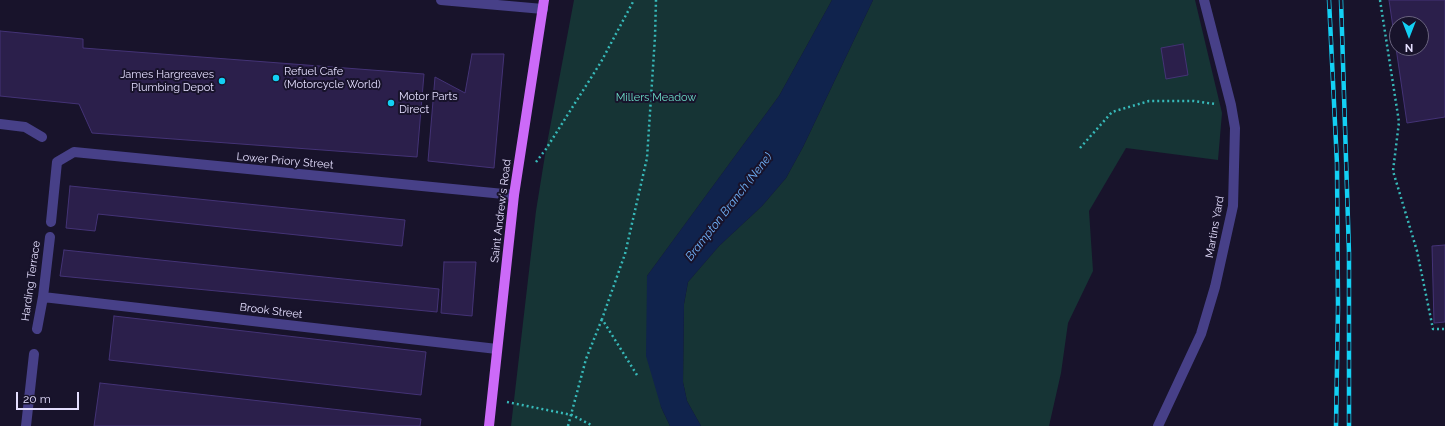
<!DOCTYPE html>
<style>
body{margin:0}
#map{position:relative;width:1445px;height:426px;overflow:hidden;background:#18132b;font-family:Raleway,sans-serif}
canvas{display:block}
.north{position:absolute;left:1389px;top:16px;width:40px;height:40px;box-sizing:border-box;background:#18132b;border:1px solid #6a647f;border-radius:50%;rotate:180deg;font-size:11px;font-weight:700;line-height:16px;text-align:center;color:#e4defe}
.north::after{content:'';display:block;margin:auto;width:14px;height:18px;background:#13d0f4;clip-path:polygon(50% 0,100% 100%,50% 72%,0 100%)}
.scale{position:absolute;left:16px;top:392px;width:63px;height:18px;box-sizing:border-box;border:2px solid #e4defe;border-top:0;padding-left:5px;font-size:12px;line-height:14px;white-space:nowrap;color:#e4defe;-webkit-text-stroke:3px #18132b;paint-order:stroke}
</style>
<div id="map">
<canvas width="1445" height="426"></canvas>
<div class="north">N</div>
<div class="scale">20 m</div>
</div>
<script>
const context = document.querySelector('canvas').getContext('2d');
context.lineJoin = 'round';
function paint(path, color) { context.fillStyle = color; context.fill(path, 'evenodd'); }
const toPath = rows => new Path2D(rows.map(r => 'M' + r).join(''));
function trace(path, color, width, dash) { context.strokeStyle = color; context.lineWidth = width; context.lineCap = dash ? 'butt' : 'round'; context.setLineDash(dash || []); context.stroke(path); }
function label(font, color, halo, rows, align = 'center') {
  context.font = font + ' Raleway,sans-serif'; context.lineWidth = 4; context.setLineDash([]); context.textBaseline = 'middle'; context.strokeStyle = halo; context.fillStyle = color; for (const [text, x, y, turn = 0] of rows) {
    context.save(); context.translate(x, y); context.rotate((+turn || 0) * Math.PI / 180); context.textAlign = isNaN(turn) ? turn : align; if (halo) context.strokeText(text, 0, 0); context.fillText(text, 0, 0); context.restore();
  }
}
paint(toPath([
 [574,0,832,0,779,96,647,276,661,407,670,426,511,426,536,211,546,149],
 [873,0,1195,0,1222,113,1218,160,1126,148,1089,211,1093,271,1068,323,1061,373,1049,426,701,426,687,401,683,382,684,304,688,282,719,246,762,206,786,178,803,147]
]), '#163435');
paint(toPath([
 [832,0,873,0,803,147,786,178,762,206,719,246,688,282,684,304,683,382,687,401,701,426,670,426,661,407,646,356,647,276,779,96]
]), '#10234d');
const building = toPath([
 [1389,0,1445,0,1445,117,1407,123,1389,0],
 [1397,24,1421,24,1421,48,1397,48,1397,24],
 [0,31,83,39,83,48,424,74,417,157,92,133,79,104,0,96,0,31],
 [1183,44,1188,75,1166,79,1161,48,1183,44],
 [472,54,504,54,494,168,428,161,435,77,465,93,472,54],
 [70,186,405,220,402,246,98,214,95,231,66,228,70,186],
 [1445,245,1445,322,1434,323,1432,246,1445,245],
 [64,250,439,289,437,312,60,276,64,250],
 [444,262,476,262,472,316,441,313,444,262],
 [114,316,426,352,421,395,109,360,114,316],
 [100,383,421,419,420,426,94,426,100,383]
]);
paint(building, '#2b1f4b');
trace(building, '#443376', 1);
trace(toPath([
 [1380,0,1399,122,1393,171,1417,251,1433,329,1445,329],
 [1080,148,1112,112,1149,101,1194,101,1215,104],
 [536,162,546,149,601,62,634,0],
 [637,375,602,319,625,254,647,158,655,37,656,0],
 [507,402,572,415,593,426],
 [568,426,586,359,602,319]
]), '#37b9b9', 2.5, [2, 3]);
trace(toPath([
 [1158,426,1201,334,1215,287,1233,206,1235,128,1231,105,1204,0]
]), '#474088', 10);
trace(toPath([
 [441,0,543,9],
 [0,124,25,127,42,137],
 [51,222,57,162,74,152,514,195],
 [43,297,497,349],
 [37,329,43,297,50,237],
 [26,426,34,354]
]), '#474088', 10);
trace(toPath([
 [489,426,514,195,544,0]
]), '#cc6af8', 10);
const rail = toPath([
 [1329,0,1337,164,1338,308,1336,426],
 [1341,0,1349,253,1349,426]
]);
trace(rail, '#13d0f4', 4.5);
trace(rail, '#18132b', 3, [9]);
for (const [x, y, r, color] of [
 [276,78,4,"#13d0f4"],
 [222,81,4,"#13d0f4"],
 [391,103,4,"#13d0f4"]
]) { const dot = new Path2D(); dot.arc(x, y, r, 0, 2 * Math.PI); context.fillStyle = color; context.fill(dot); trace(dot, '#18132b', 1.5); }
label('11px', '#e4defe', '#18132b', [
 ["Refuel Cafe",284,72],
 ["(Motorcycle World)",284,85],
 ["James Hargreaves",214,75,"right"],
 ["Plumbing Depot",214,88,"right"],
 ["Motor Parts",399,97],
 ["Direct",399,110]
], 'left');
label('11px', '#6cdcc7', '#18132b', [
 ["Millers Meadow",656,98]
]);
label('11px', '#e4defe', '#18132b', [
 ["Lower Priory Street",285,161,5],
 ["Saint Andrew's Road",501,211,-83],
 ["Martins Yard",1215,227,-80],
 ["Harding Terrace",31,281,-82],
 ["Brook Street",271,311,7]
]);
label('italic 12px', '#71b2f9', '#18132b', [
 ["Brampton Branch (Nene)",729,207,-52]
]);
</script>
